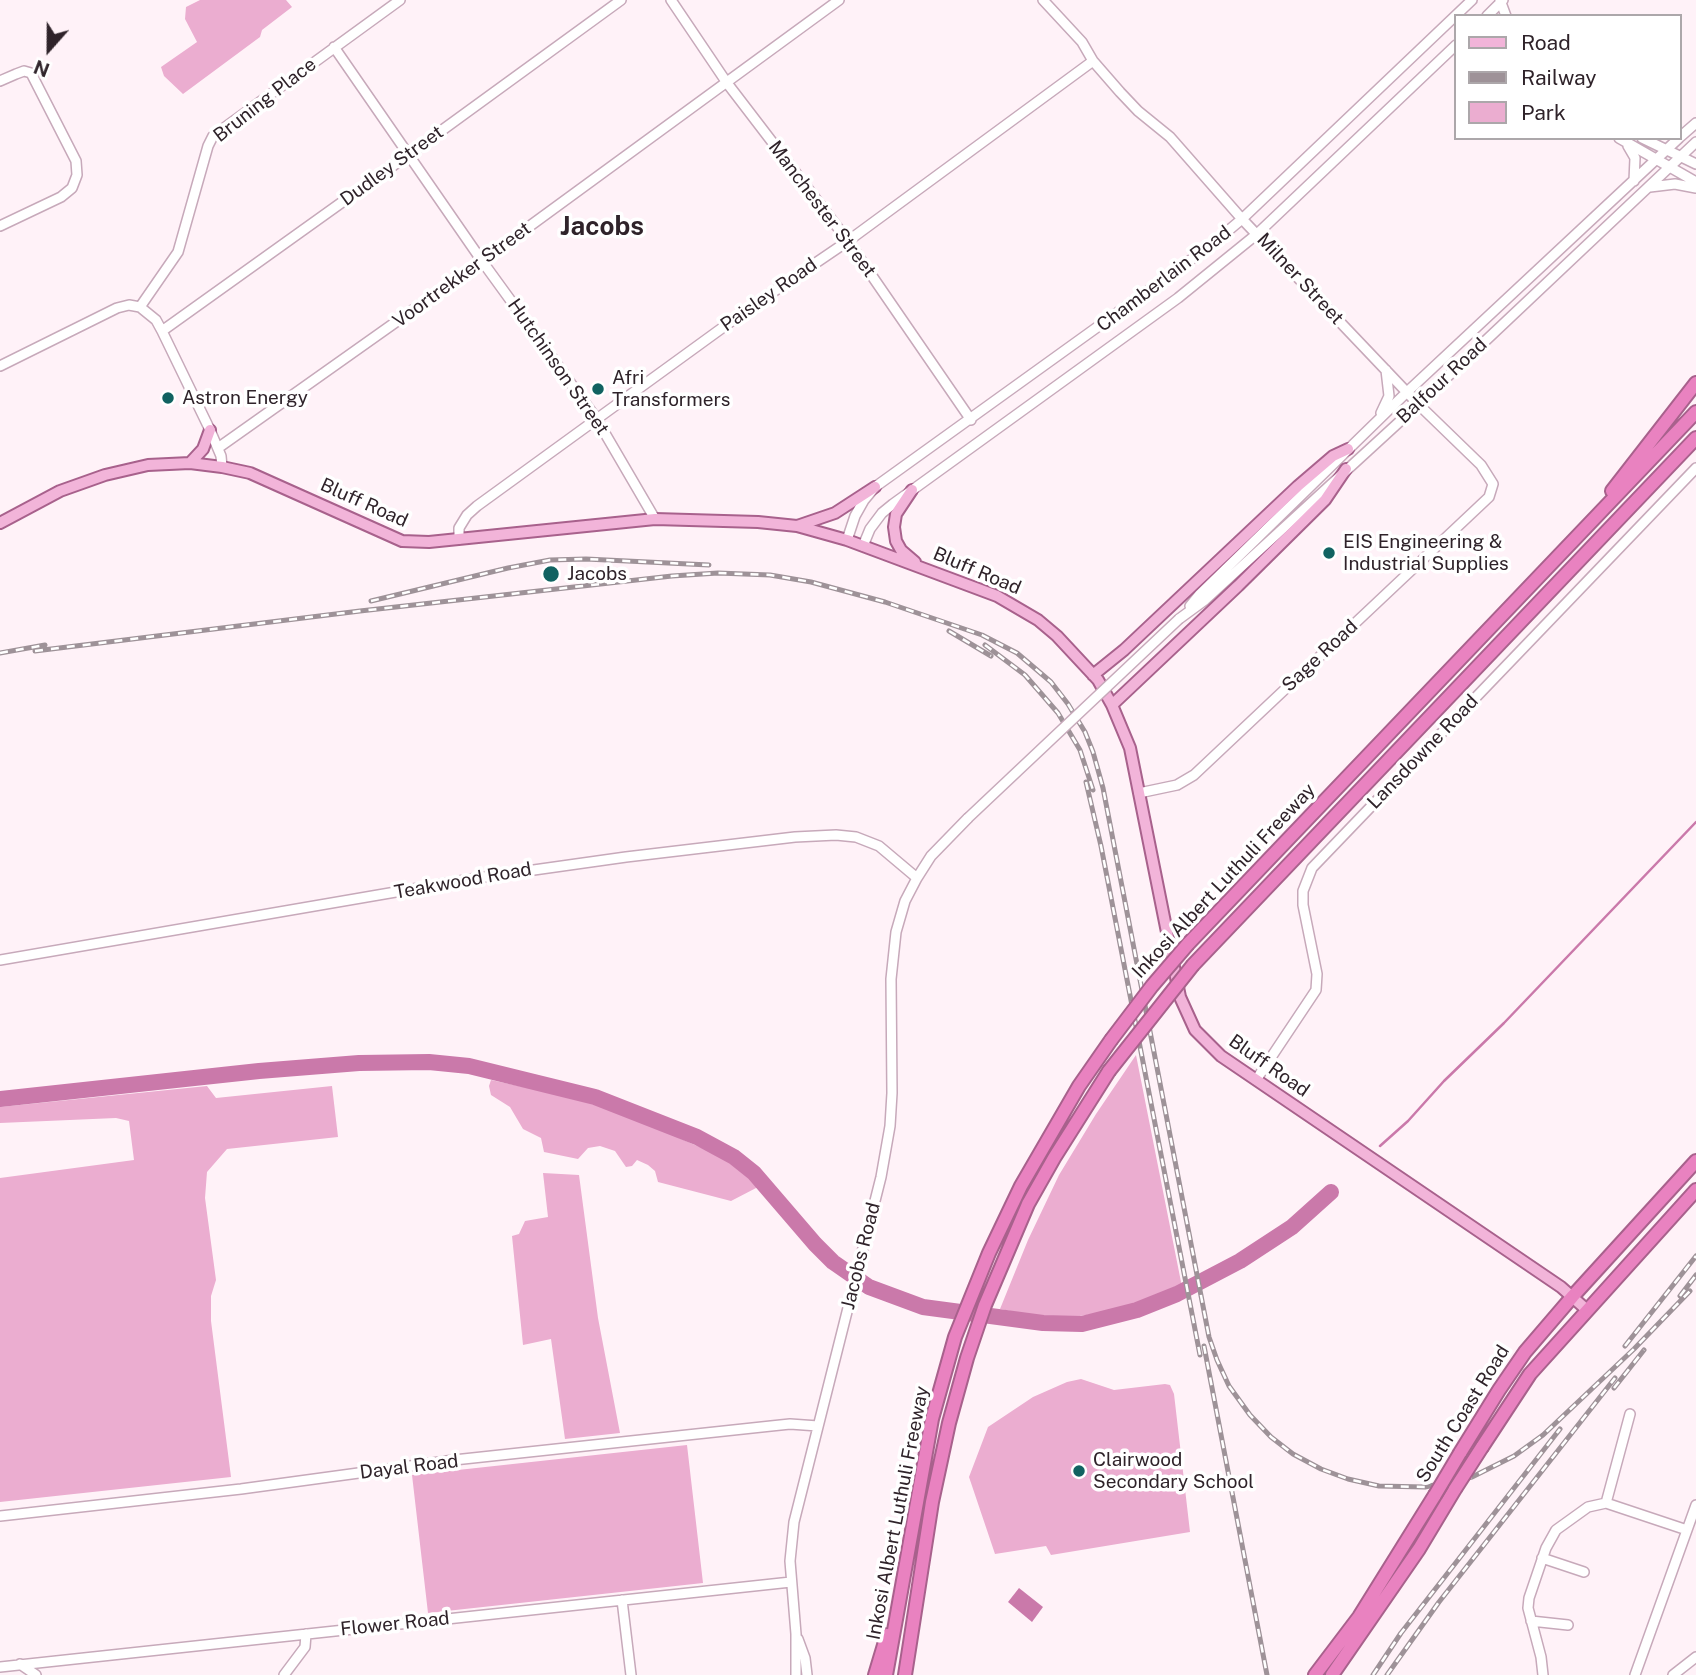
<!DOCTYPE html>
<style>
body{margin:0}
#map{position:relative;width:1696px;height:1675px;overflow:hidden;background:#fff2f8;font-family:"Public Sans",sans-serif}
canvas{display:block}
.legend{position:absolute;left:1454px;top:14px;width:228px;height:126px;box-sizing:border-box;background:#fff;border:2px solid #aca7aa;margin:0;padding:9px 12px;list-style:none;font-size:21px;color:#2f232a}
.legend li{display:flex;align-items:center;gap:14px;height:35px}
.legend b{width:35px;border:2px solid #aca7aa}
.north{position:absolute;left:14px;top:14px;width:70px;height:70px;-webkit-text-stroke:5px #fff;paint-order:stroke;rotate:201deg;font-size:19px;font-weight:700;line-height:28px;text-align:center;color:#2f232a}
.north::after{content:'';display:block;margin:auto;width:24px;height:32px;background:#2f232a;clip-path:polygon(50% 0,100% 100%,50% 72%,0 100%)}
</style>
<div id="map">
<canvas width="1696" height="1675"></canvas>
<ul class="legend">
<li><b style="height:9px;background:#f2b4d9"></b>Road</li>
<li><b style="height:9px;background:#9e9298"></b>Railway</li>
<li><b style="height:19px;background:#ebadd0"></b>Park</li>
</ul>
<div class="north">N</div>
</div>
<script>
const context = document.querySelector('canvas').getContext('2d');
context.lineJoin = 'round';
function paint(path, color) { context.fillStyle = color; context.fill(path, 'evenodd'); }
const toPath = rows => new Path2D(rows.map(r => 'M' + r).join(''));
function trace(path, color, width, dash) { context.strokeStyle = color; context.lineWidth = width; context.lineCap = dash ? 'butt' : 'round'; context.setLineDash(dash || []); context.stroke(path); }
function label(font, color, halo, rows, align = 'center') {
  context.font = font + ' "Public Sans",sans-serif'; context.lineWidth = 7; context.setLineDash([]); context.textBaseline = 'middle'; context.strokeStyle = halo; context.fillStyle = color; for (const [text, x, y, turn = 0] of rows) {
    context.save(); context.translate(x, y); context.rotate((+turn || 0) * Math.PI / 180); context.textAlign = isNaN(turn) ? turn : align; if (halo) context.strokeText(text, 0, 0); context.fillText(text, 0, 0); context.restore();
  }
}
paint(toPath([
 [200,0,286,0,292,7,262,30,260,37,183,94,164,76,161,67,197,42,185,19,186,7],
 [1136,1055,1182,1287,1150,1299,1100,1313,1073,1317,1047,1318,1000,1309,1028,1240,1059,1175,1096,1114],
 [491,1080,584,1100,643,1122,722,1157,742,1170,758,1187,731,1201,658,1182,655,1171,648,1165,637,1160,632,1166,626,1167,615,1151,600,1146,588,1148,578,1159,544,1152,541,1138,523,1129,510,1107,491,1095,489,1086],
 [207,1086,216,1098,332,1086,338,1137,227,1149,207,1172,205,1198,216,1280,211,1296,211,1321,231,1477,0,1502,0,1178,134,1160,129,1121,116,1118,0,1123,0,1107],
 [543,1173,579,1175,598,1318,620,1433,565,1439,551,1339,523,1345,512,1236,519,1234,525,1221,548,1217],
 [1081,1379,1114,1390,1165,1384,1170,1385,1174,1394,1190,1532,1051,1555,1046,1546,995,1554,969,1477,988,1427,1033,1397,1067,1382],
 [687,1445,703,1583,428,1613,412,1475]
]), '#ebadd0');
paint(toPath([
 [1019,1588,1043,1607,1032,1622,1008,1602]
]), '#ca79aa');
trace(toPath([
 [1380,1146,1408,1121,1444,1081,1504,1023,1696,822]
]), '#ca79aa', 2.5);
trace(toPath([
 [0,1099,259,1071,359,1063,429,1062,469,1066,595,1097,697,1137,734,1157,754,1173,815,1244,833,1262,869,1287,923,1307,1043,1323,1082,1324,1137,1310,1177,1294,1240,1261,1292,1227,1331,1192]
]), '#ca79aa', 16);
const minor = toPath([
 [671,0,727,83,848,241,971,420],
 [1043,0,1082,42,1093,61,1120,92,1138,111,1170,137,1242,219,1418,404,1481,465,1493,484,1489,497,1194,775,1177,785,1139,793],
 [1500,0,1506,16],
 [1487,16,1503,0],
 [334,47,482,261,596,418,655,519],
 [0,81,16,74,24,71,31,73,76,161,77,175,72,188,61,197,0,226],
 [1680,137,1696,123],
 [1619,138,1696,182],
 [1642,138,1696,164],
 [1628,146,1635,158,1634,181],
 [1650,187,1675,184,1696,188],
 [140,307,178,252,208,146,213,136,400,0],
 [162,331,408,155,621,0],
 [0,366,117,308,129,305,140,307,156,320,162,331,210,430,221,456,222,467],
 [1381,413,1389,396,1386,370],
 [218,448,482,261,839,0],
 [459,539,459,528,467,515,477,506,751,307,848,241,1093,61],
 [847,540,855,516,864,500,875,487,1210,246,1242,219,1472,0],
 [863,546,870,529,882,513,893,504,1178,298,1257,234,1456,45],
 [1190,606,1199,595,1407,392,1679,138],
 [1179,619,1205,600,1409,413,1696,142],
 [0,960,477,878,626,857,795,837,836,835,856,837,879,846,917,878],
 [1256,1080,1316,990,1317,974,1303,905,1303,891,1312,868,1696,468],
 [1606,1503,1630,1414],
 [0,1516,241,1489,454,1460,771,1426,790,1424,818,1426],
 [1542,1558,1584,1572],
 [622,1600,631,1675],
 [1531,1621,1568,1625],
 [798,1639,805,1658,807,1675],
 [20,1664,36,1675],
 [0,1667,791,1582],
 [284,1675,305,1647,306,1634],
 [796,1675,796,1634,790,1561,794,1522,881,1177,890,1126,892,1093,891,979,896,932,905,901,917,878,931,856,968,818],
 [1543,1675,1541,1657,1528,1608,1529,1598,1546,1548,1556,1530,1588,1507,1606,1503,1687,1530],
 [1635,1675,1696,1505],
 [1673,1675,1696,1657]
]);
const major = toPath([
 [190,463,203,449,210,430],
 [912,490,896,514,894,527,896,541,901,550,915,562],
 [0,523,60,491,105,475,148,465,190,463,222,467,250,473,402,541,429,542,655,519,758,522,797,526,847,540,997,596,1038,620,1057,636,1098,680,1112,705,1130,748,1180,997,1195,1030,1221,1056,1561,1287,1587,1310],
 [797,526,835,513,875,487],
 [1093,675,1124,650,1298,486,1333,456,1348,449],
 [1112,705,1238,586,1325,500,1346,469]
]);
const highway = toPath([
 [1612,491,1696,383],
 [1188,944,1696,412],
 [1193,965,1696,438],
 [1482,1447,1530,1374,1696,1190],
 [1460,1453,1499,1390,1525,1352,1573,1296,1696,1161],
 [875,1675,887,1635],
 [886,1675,932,1419,955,1337,989,1253,1021,1186,1079,1086,1111,1040],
 [905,1675,932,1502,949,1423,967,1358,985,1305,1028,1204,1054,1158,1109,1071],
 [1315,1675,1359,1617,1435,1495],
 [1332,1675,1419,1549,1455,1489]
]);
trace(minor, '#c7a9ba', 12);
trace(major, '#a8618c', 14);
trace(highway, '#a8618c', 16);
trace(minor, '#fff', 9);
trace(major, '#f2b4d9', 10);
trace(highway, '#e982c0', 12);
const rail = toPath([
 [371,601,508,568,550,560,586,559,709,565],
 [949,631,991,656],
 [985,645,1025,675,1058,713,1080,750,1093,790],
 [35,651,360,611,672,576,718,573,770,575,811,582,885,602,982,635,1017,653,1051,682,1068,704,1085,732,1093,752,1103,788,1209,1337,1217,1360,1229,1386,1250,1415,1271,1437,1293,1454,1321,1469,1348,1479,1379,1486,1425,1487,1472,1477,1514,1456,1543,1435,1634,1349,1690,1291],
 [0,653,45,645],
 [1086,782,1101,846,1200,1355],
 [1680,1296,1696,1275],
 [1204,1346,1267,1675],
 [1625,1346,1696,1256],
 [1614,1388,1644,1350],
 [1373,1675,1401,1633,1560,1429],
 [1387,1675,1439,1602,1615,1378]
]);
trace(rail, '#9e9298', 5);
trace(rail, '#fff', 2.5, [8]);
const minorBridge = toPath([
 [968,818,1179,619]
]);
const highwayBridge = toPath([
 [1111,1040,1152,986,1188,944],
 [1109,1071,1193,965],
 [1455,1489,1482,1447],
 [1435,1495,1460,1453]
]);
trace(minorBridge, '#c7a9ba', 12, []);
trace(highwayBridge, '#a8618c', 16, []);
trace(minorBridge, '#fff', 9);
trace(highwayBridge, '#e982c0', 12);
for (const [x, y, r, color] of [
 [598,389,7,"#116261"],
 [168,398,7,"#116261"],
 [1329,553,7,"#116261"],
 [551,574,9,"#116261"],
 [1079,1471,7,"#116261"]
]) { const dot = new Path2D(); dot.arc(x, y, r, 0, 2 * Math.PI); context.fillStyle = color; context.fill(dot); trace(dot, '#fff', 2.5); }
label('19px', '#2f232a', '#fff', [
 ["Bruning Place",265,100,-38],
 ["Dudley Street",392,166,-36],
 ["Manchester Street",822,209,53],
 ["Voortrekker Street",462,275,-36],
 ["Chamberlain Road",1164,279,-37],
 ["Milner Street",1300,279,47],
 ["Paisley Road",769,295,-35],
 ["Hutchinson Street",558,367,55],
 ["Balfour Road",1442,381,-43],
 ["Bluff Road",364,503,24],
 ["Bluff Road",977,571,23],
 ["Sage Road",1320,656,-43],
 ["Lansdowne Road",1423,752,-46],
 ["Teakwood Road",463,881,-10],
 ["Inkosi Albert Luthuli Freeway",1224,881,-47],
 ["Bluff Road",1269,1066,35],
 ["Jacobs Road",861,1256,-76],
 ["South Coast Road",1463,1414,-58],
 ["Dayal Road",409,1467,-7],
 ["Inkosi Albert Luthuli Freeway",898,1513,-79],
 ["Flower Road",395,1624,-6]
]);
label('19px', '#2f232a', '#fff', [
 ["Afri",612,378],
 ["Transformers",612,400],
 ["Astron Energy",182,398],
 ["EIS Engineering &",1343,542],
 ["Industrial Supplies",1343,564],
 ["Jacobs",567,574],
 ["Clairwood",1093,1460],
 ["Secondary School",1093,1482]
], 'left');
label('bold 26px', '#2f232a', '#fff', [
 ["Jacobs",602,227]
]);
</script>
